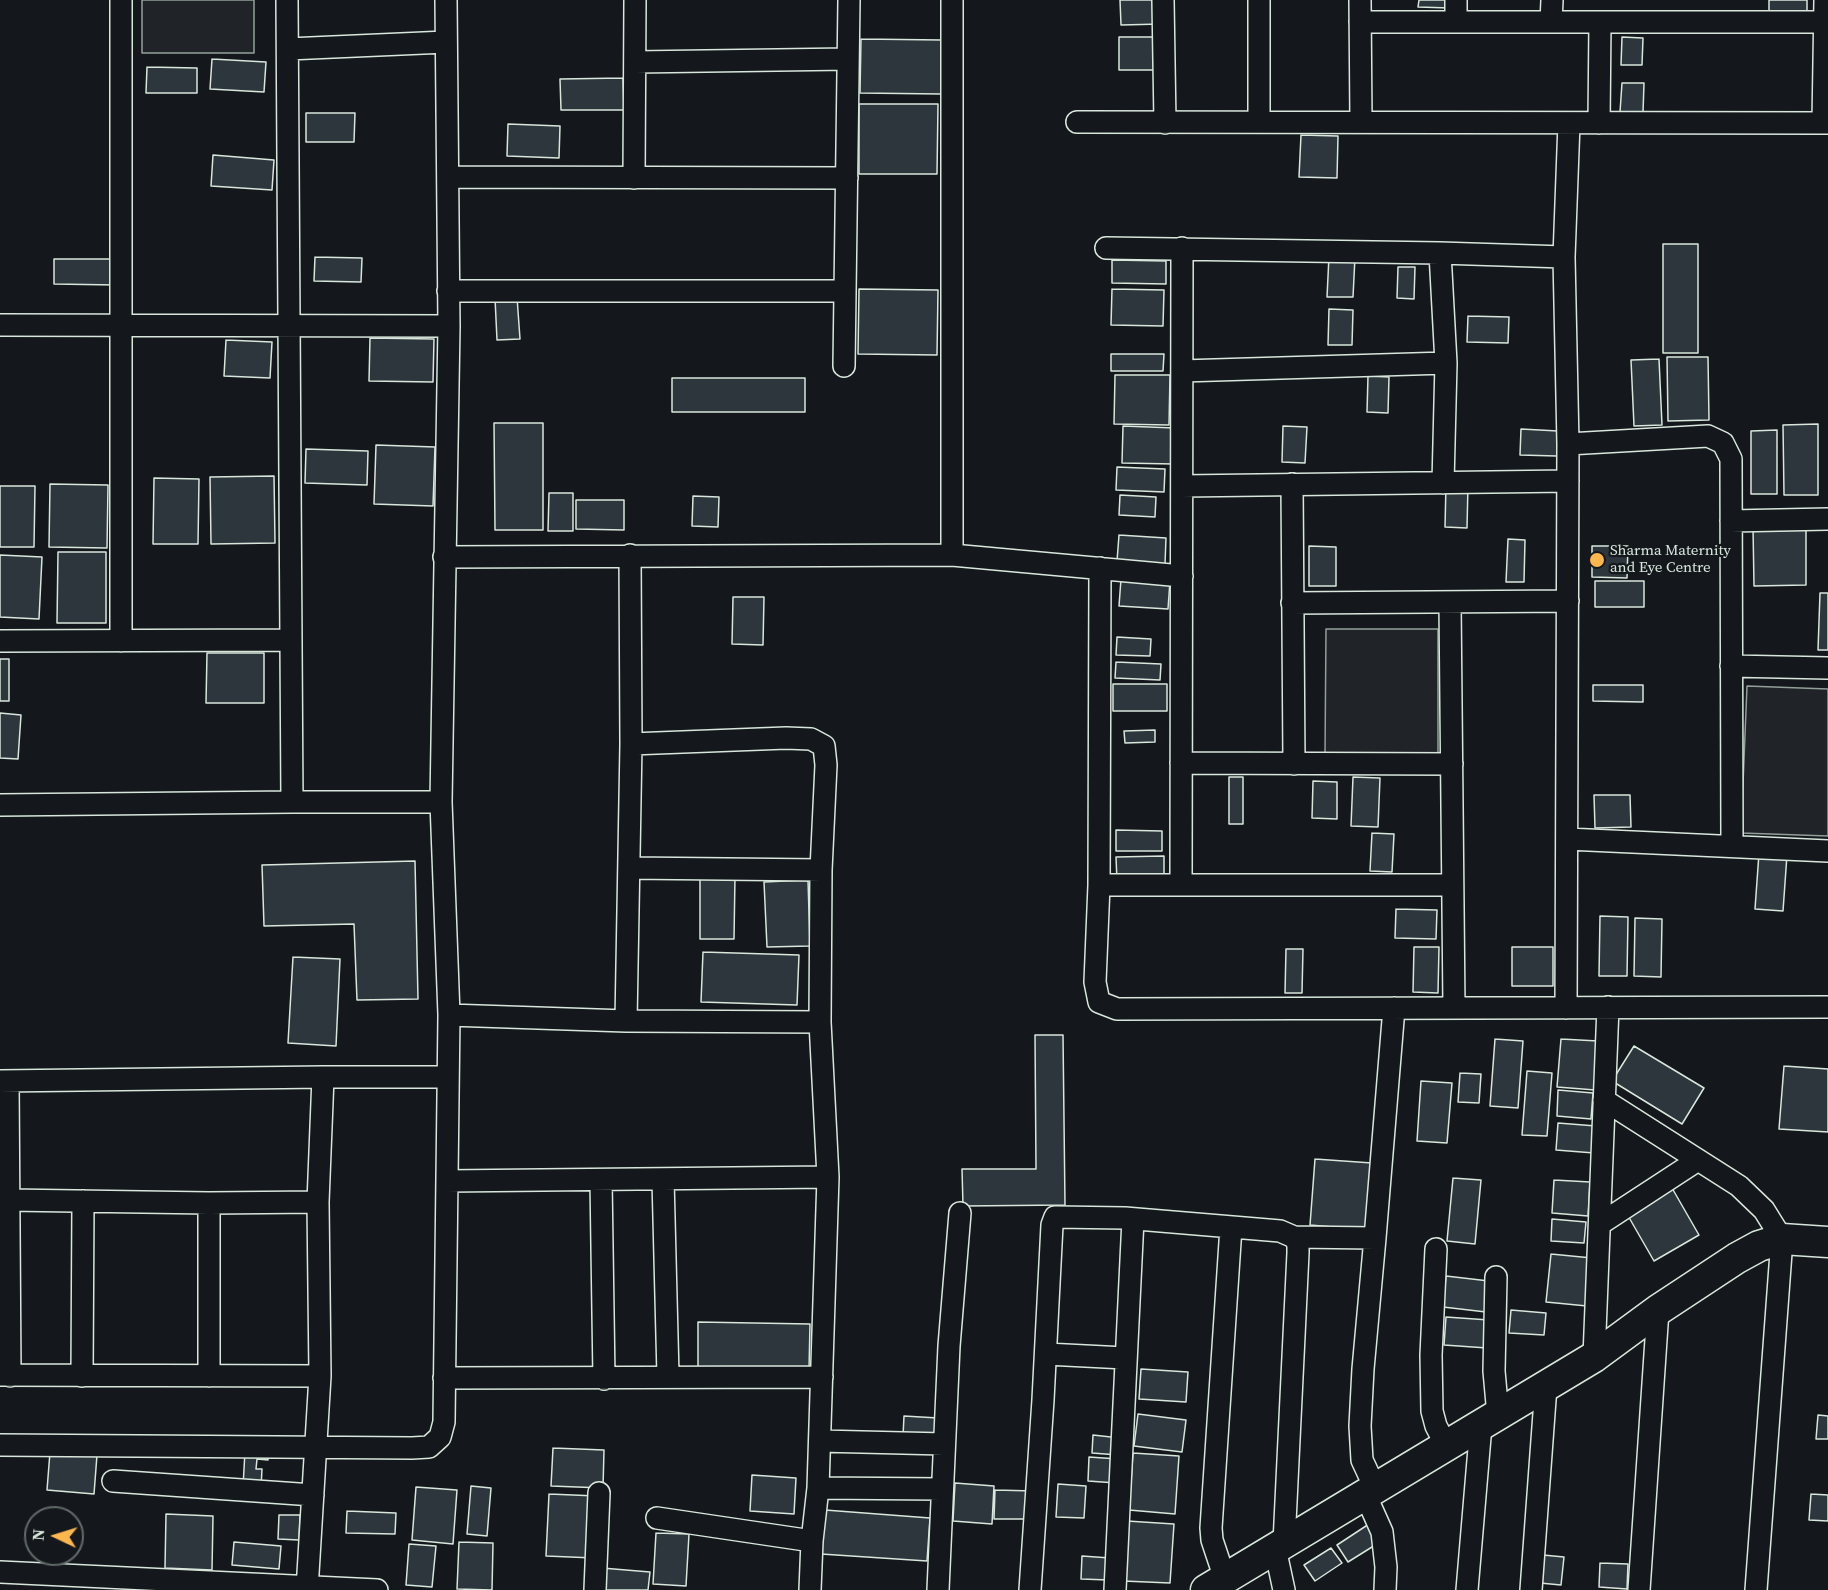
<!DOCTYPE html>
<style>
body{margin:0}
#map{position:relative;width:1828px;height:1590px;overflow:hidden;background:#14181c;font-family:"Source Serif 4",serif}
canvas{display:block}
.north{position:absolute;left:24px;top:1506px;width:60px;height:60px;box-sizing:border-box;background:#14181c;border:2px solid #626a69;border-radius:50%;rotate:274deg;font-size:16px;font-weight:700;line-height:24px;text-align:center;color:#d8e6dc}
.north::after{content:'';display:block;margin:auto;width:21px;height:27px;background:#ffb74d;clip-path:polygon(50% 0,100% 100%,50% 72%,0 100%)}
</style>
<div id="map">
<canvas width="1828" height="1590"></canvas>
<div class="north">N</div>
</div>
<script>
const context = document.querySelector('canvas').getContext('2d');
context.lineJoin = 'round';
function paint(path, color) { context.fillStyle = color; context.fill(path, 'evenodd'); }
const toPath = rows => new Path2D(rows.map(r => 'M' + r).join(''));
function trace(path, color, width, dash) { context.strokeStyle = color; context.lineWidth = width; context.lineCap = dash ? 'butt' : 'round'; context.setLineDash(dash || []); context.stroke(path); }
function label(font, color, halo, rows, align = 'center') {
  context.font = font + ' "Source Serif 4",serif'; context.lineWidth = 4.5; context.setLineDash([]); context.textBaseline = 'middle'; context.strokeStyle = halo; context.fillStyle = color; for (const [text, x, y, turn = 0] of rows) {
    context.save(); context.translate(x, y); context.rotate((+turn || 0) * Math.PI / 180); context.textAlign = isNaN(turn) ? turn : align; if (halo) context.strokeText(text, 0, 0); context.fillText(text, 0, 0); context.restore();
  }
}
const green = toPath([
 [142,0,254,0,254,53,142,53,142,0],
 [1326,629,1438,629,1438,753,1325,753,1326,629],
 [1747,686,1828,689,1828,836,1741,833,1747,686]
]);
paint(green, '#202428');
trace(green, '#939e99', 1.5);
const building = toPath([
 [1120,0,1160,0,1161,24,1121,25,1120,0],
 [1419,0,1450,0,1449,8,1418,7,1419,0],
 [1769,0,1807,0,1807,12,1769,11,1769,0],
 [1119,37,1159,37,1159,70,1119,70,1119,37],
 [1622,37,1643,38,1642,65,1621,65,1622,37],
 [861,39,942,40,941,94,860,93,861,39],
 [212,59,266,62,264,92,210,89,212,59],
 [147,67,197,68,197,93,146,93,147,67],
 [623,78,624,110,561,110,560,79,623,78],
 [1622,83,1644,83,1643,113,1620,112,1622,83],
 [859,104,938,104,937,174,859,174,859,104],
 [306,113,355,113,354,142,306,142,306,113],
 [508,124,560,126,559,158,507,156,508,124],
 [1301,135,1338,136,1337,178,1299,177,1301,135],
 [213,155,274,160,272,190,211,186,213,155],
 [1663,244,1698,244,1698,353,1663,353,1663,244],
 [1329,256,1355,257,1353,297,1327,297,1329,256],
 [315,257,362,258,361,282,314,281,315,257],
 [54,259,115,259,116,285,54,284,54,259],
 [1112,260,1166,261,1166,284,1112,283,1112,260],
 [1398,267,1415,267,1414,299,1397,298,1398,267],
 [859,289,938,290,937,355,858,354,859,289],
 [1112,289,1164,290,1163,326,1111,325,1112,289],
 [517,297,520,339,497,340,495,298,517,297],
 [1329,309,1353,310,1352,345,1328,345,1329,309],
 [1468,316,1509,317,1508,343,1467,342,1468,316],
 [370,338,434,339,433,382,369,381,370,338],
 [226,340,272,342,270,378,224,376,226,340],
 [1111,354,1164,354,1163,371,1111,371,1111,354],
 [1667,357,1708,357,1709,420,1668,421,1667,357],
 [1659,359,1662,425,1634,426,1631,360,1659,359],
 [1115,375,1170,375,1169,425,1114,424,1115,375],
 [1368,376,1389,377,1388,413,1367,412,1368,376],
 [672,378,805,378,805,412,672,412,672,378],
 [494,423,543,423,543,530,495,530,494,423],
 [1818,424,1818,495,1784,495,1783,425,1818,424],
 [1123,426,1175,428,1174,464,1122,463,1123,426],
 [1283,426,1307,427,1305,463,1282,462,1283,426],
 [1521,429,1558,431,1557,456,1520,455,1521,429],
 [1777,430,1777,494,1751,494,1751,431,1777,430],
 [376,445,435,447,433,506,374,504,376,445],
 [306,449,368,451,367,485,305,483,306,449],
 [1117,467,1165,469,1164,492,1116,490,1117,467],
 [274,476,275,543,211,544,210,477,274,476],
 [154,478,199,479,198,544,153,544,154,478],
 [50,484,108,485,107,548,49,547,50,484],
 [1446,484,1468,485,1467,528,1445,527,1446,484],
 [0,486,35,486,34,547,0,547,0,486],
 [549,493,573,493,573,531,548,531,549,493],
 [1120,495,1156,497,1155,517,1119,515,1120,495],
 [693,496,719,497,718,527,692,526,693,496],
 [576,500,624,500,624,530,576,529,576,500],
 [1806,526,1806,585,1754,586,1753,527,1806,526],
 [1119,535,1166,538,1165,564,1117,561,1119,535],
 [1508,539,1525,540,1524,582,1506,582,1508,539],
 [1309,546,1336,547,1336,586,1309,586,1309,546],
 [1592,546,1628,546,1627,578,1592,577,1592,546],
 [58,552,106,552,106,623,57,623,58,552],
 [0,555,42,557,39,619,0,617,0,555],
 [1121,579,1170,581,1168,609,1119,606,1121,579],
 [1595,581,1644,581,1644,607,1595,607,1595,581],
 [1820,593,1828,593,1828,650,1818,650,1820,593],
 [733,597,764,597,763,645,732,644,733,597],
 [1117,637,1151,639,1150,656,1116,655,1117,637],
 [207,653,264,653,264,703,206,703,207,653],
 [0,659,9,659,9,701,0,701,0,659],
 [1116,662,1161,664,1160,680,1115,678,1116,662],
 [1113,684,1167,684,1167,711,1113,711,1113,684],
 [1593,685,1643,685,1643,702,1593,701,1593,685],
 [0,713,21,715,18,759,0,758,0,713],
 [1155,730,1155,742,1125,743,1124,731,1155,730],
 [1229,777,1243,777,1243,824,1229,824,1229,777],
 [1353,777,1380,778,1378,827,1351,826,1353,777],
 [1313,781,1337,782,1337,819,1312,818,1313,781],
 [1594,795,1630,795,1631,827,1595,828,1594,795],
 [1116,830,1162,831,1162,851,1116,851,1116,830],
 [1372,833,1394,834,1392,872,1370,871,1372,833],
 [1759,853,1787,855,1783,911,1755,909,1759,853],
 [1164,856,1164,880,1117,881,1116,857,1164,856],
 [415,861,418,999,357,1000,354,924,264,926,262,865,415,861],
 [700,875,735,876,734,939,700,939,700,875],
 [808,880,810,946,767,947,764,882,808,880],
 [1396,909,1437,910,1436,939,1395,938,1396,909],
 [1600,916,1628,917,1627,976,1599,976,1600,916],
 [1635,918,1662,919,1661,977,1634,976,1635,918],
 [1414,947,1439,947,1438,993,1413,992,1414,947],
 [1512,947,1553,947,1553,986,1512,986,1512,947],
 [1286,949,1303,949,1302,993,1285,993,1286,949],
 [703,952,799,955,797,1005,701,1002,703,952],
 [293,957,340,959,336,1046,288,1043,293,957],
 [1035,1035,1063,1035,1065,1205,963,1206,962,1169,1036,1169,1035,1035],
 [1495,1039,1523,1041,1518,1108,1490,1106,1495,1039],
 [1561,1039,1598,1041,1595,1090,1557,1087,1561,1039],
 [1634,1046,1704,1088,1682,1124,1612,1081,1634,1046],
 [1784,1066,1828,1069,1828,1132,1779,1129,1784,1066],
 [1527,1071,1552,1073,1547,1136,1522,1135,1527,1071],
 [1460,1073,1481,1074,1479,1103,1458,1102,1460,1073],
 [1421,1081,1452,1083,1447,1143,1417,1141,1421,1081],
 [1558,1090,1593,1093,1591,1119,1557,1116,1558,1090],
 [1558,1123,1596,1126,1594,1153,1556,1150,1558,1123],
 [1315,1159,1372,1163,1367,1230,1310,1225,1315,1159],
 [1453,1178,1481,1180,1475,1244,1447,1241,1453,1178],
 [1554,1180,1590,1182,1588,1216,1552,1213,1554,1180],
 [1672,1188,1699,1235,1654,1261,1627,1214,1672,1188],
 [1552,1219,1586,1222,1584,1243,1551,1241,1552,1219],
 [1551,1254,1592,1258,1587,1306,1546,1302,1551,1254],
 [1446,1276,1489,1281,1486,1312,1443,1307,1446,1276],
 [1511,1310,1546,1313,1544,1335,1509,1333,1511,1310],
 [1446,1317,1489,1320,1487,1348,1444,1345,1446,1317],
 [698,1322,810,1324,809,1369,698,1368,698,1322],
 [1141,1369,1188,1372,1186,1402,1139,1399,1141,1369],
 [1138,1414,1186,1420,1182,1452,1134,1446,1138,1414],
 [1818,1415,1828,1416,1828,1439,1816,1439,1818,1415],
 [904,1416,938,1418,937,1437,903,1436,904,1416],
 [1093,1435,1120,1438,1118,1455,1092,1453,1093,1435],
 [553,1448,604,1450,603,1488,551,1486,553,1448],
 [245,1451,268,1453,268,1460,257,1459,256,1469,262,1469,261,1488,243,1487,245,1451],
 [50,1452,97,1455,94,1494,47,1490,50,1452],
 [1133,1453,1179,1456,1175,1514,1129,1510,1133,1453],
 [1089,1457,1118,1459,1116,1483,1088,1481,1089,1457],
 [752,1475,796,1478,794,1514,750,1511,752,1475],
 [955,1483,994,1486,992,1524,953,1521,955,1483],
 [1058,1484,1086,1486,1084,1518,1056,1517,1058,1484],
 [471,1486,491,1488,487,1536,467,1534,471,1486],
 [416,1487,457,1490,453,1544,412,1540,416,1487],
 [995,1490,1034,1491,1033,1519,994,1519,995,1490],
 [549,1494,597,1496,594,1558,546,1556,549,1494],
 [1811,1494,1828,1495,1828,1521,1809,1520,1811,1494],
 [825,1510,930,1518,927,1561,821,1554,825,1510],
 [347,1511,396,1513,395,1534,346,1533,347,1511],
 [166,1514,213,1516,212,1570,165,1568,166,1514],
 [279,1515,300,1515,299,1540,278,1539,279,1515],
 [1127,1521,1174,1524,1170,1583,1123,1581,1127,1521],
 [1369,1524,1380,1542,1348,1562,1337,1545,1369,1524],
 [656,1533,689,1534,686,1586,653,1584,656,1533],
 [234,1542,281,1546,279,1569,232,1565,234,1542],
 [459,1542,493,1543,492,1590,457,1589,459,1542],
 [409,1544,436,1546,432,1587,406,1585,409,1544],
 [1331,1548,1342,1563,1315,1581,1304,1565,1331,1548],
 [1543,1555,1564,1557,1561,1585,1540,1583,1543,1555],
 [1082,1556,1110,1558,1109,1580,1081,1579,1082,1556],
 [1600,1563,1628,1564,1627,1589,1599,1587,1600,1563],
 [602,1568,650,1572,648,1590,600,1590,602,1568]
]);
paint(building, '#2c363c');
trace(building, '#d8e6dc', 1.5);
const street = toPath([
 [287,0,292,802],
 [1163,0,1165,123],
 [1360,0,1361,122],
 [1456,0,1456,22],
 [1360,22,1825,22],
 [1551,22,1552,0],
 [288,49,446,42],
 [635,62,848,59],
 [1077,122,1828,123],
 [1259,122,1259,0],
 [1599,123,1600,22],
 [1823,123,1825,0],
 [448,177,847,178],
 [634,178,635,0],
 [1106,248,1440,253,1564,257],
 [1440,253,1446,363,1443,483],
 [448,291,845,291],
 [0,325,449,326],
 [844,366,849,0],
 [1182,371,1446,363],
 [1568,444,1708,436,1723,443,1731,459,1732,845],
 [1292,484,1294,764],
 [1182,486,1568,481],
 [1731,521,1828,519],
 [952,555,952,0],
 [444,557,952,555,1182,576],
 [1100,568,1099,885,1095,982,1099,1002,1117,1009,1828,1007],
 [1450,602,1454,1008],
 [1292,603,1568,601],
 [0,641,291,640],
 [121,641,121,0],
 [1731,666,1828,668],
 [631,744,786,738,811,739,824,746,826,765,821,870,820,1022,828,1177,818,1488,812,1541,810,1590],
 [1181,763,1452,764],
 [0,805,292,802,441,802],
 [1567,839,1828,851],
 [629,868,821,870],
 [1099,885,1452,885],
 [1181,885,1182,248],
 [1566,1008,1568,444,1564,257,1569,123],
 [449,1015,626,1021,820,1022],
 [626,1021,631,744,630,555],
 [0,1081,323,1077,448,1077],
 [8,1081,10,1376],
 [1604,1100,1739,1186,1764,1210,1782,1239,1756,1590],
 [663,1179,668,1376],
 [601,1180,604,1379],
 [447,1181,828,1177],
 [9,1200,209,1203,318,1202],
 [209,1203,209,1376],
 [1600,1224,1698,1160],
 [1294,1237,1375,1238,1363,1369,1360,1426,1362,1460,1375,1488],
 [1375,1238,1394,1008],
 [1436,1249,1431,1355,1432,1411,1436,1426,1446,1445],
 [1496,1277,1494,1371,1498,1415],
 [1046,1354,1125,1358],
 [1594,1357,1608,1007],
 [0,1375,320,1376],
 [82,1376,83,1201],
 [444,1378,822,1377],
 [820,1441,944,1444],
 [0,1445,412,1448,429,1447,440,1437,444,1422,449,1015,441,802,449,326,446,0],
 [113,1481,313,1495],
 [818,1488,942,1489],
 [1365,1494,1382,1532,1386,1567,1385,1590],
 [657,1518,812,1541],
 [1275,1548,1284,1590],
 [0,1572,377,1590],
 [1225,1579,1212,1540,1211,1528,1231,1227],
 [307,1590,320,1376,318,1202,323,1077],
 [595,1590,599,1493],
 [938,1590,949,1346,960,1213],
 [1030,1590,1043,1400,1052,1225,1055,1217,1125,1218,1280,1231,1294,1237,1298,1244,1298,1253,1284,1543],
 [1115,1590,1133,1219],
 [1467,1590,1481,1425],
 [1531,1590,1546,1386],
 [1639,1590,1658,1310]
]);
const secondary = toPath([
 [1206,1590,1594,1357,1658,1310,1737,1258,1759,1246,1782,1239,1828,1242]
]);
trace(street, '#d8e6dc', 24);
trace(secondary, '#d8e6dc', 33);
trace(street, '#14181c', 21);
trace(secondary, '#14181c', 30);
for (const [x, y, r, color] of [
 [1597,560,8,"#ffb74d"]
]) { const dot = new Path2D(); dot.arc(x, y, r, 0, 2 * Math.PI); context.fillStyle = color; context.fill(dot); trace(dot, '#14181c', 2); }
label('15px', '#d8e6dc', '#14181c', [
 ["Sharma Maternity",1610,551],
 ["and Eye Centre",1610,568]
], 'left');
</script>
